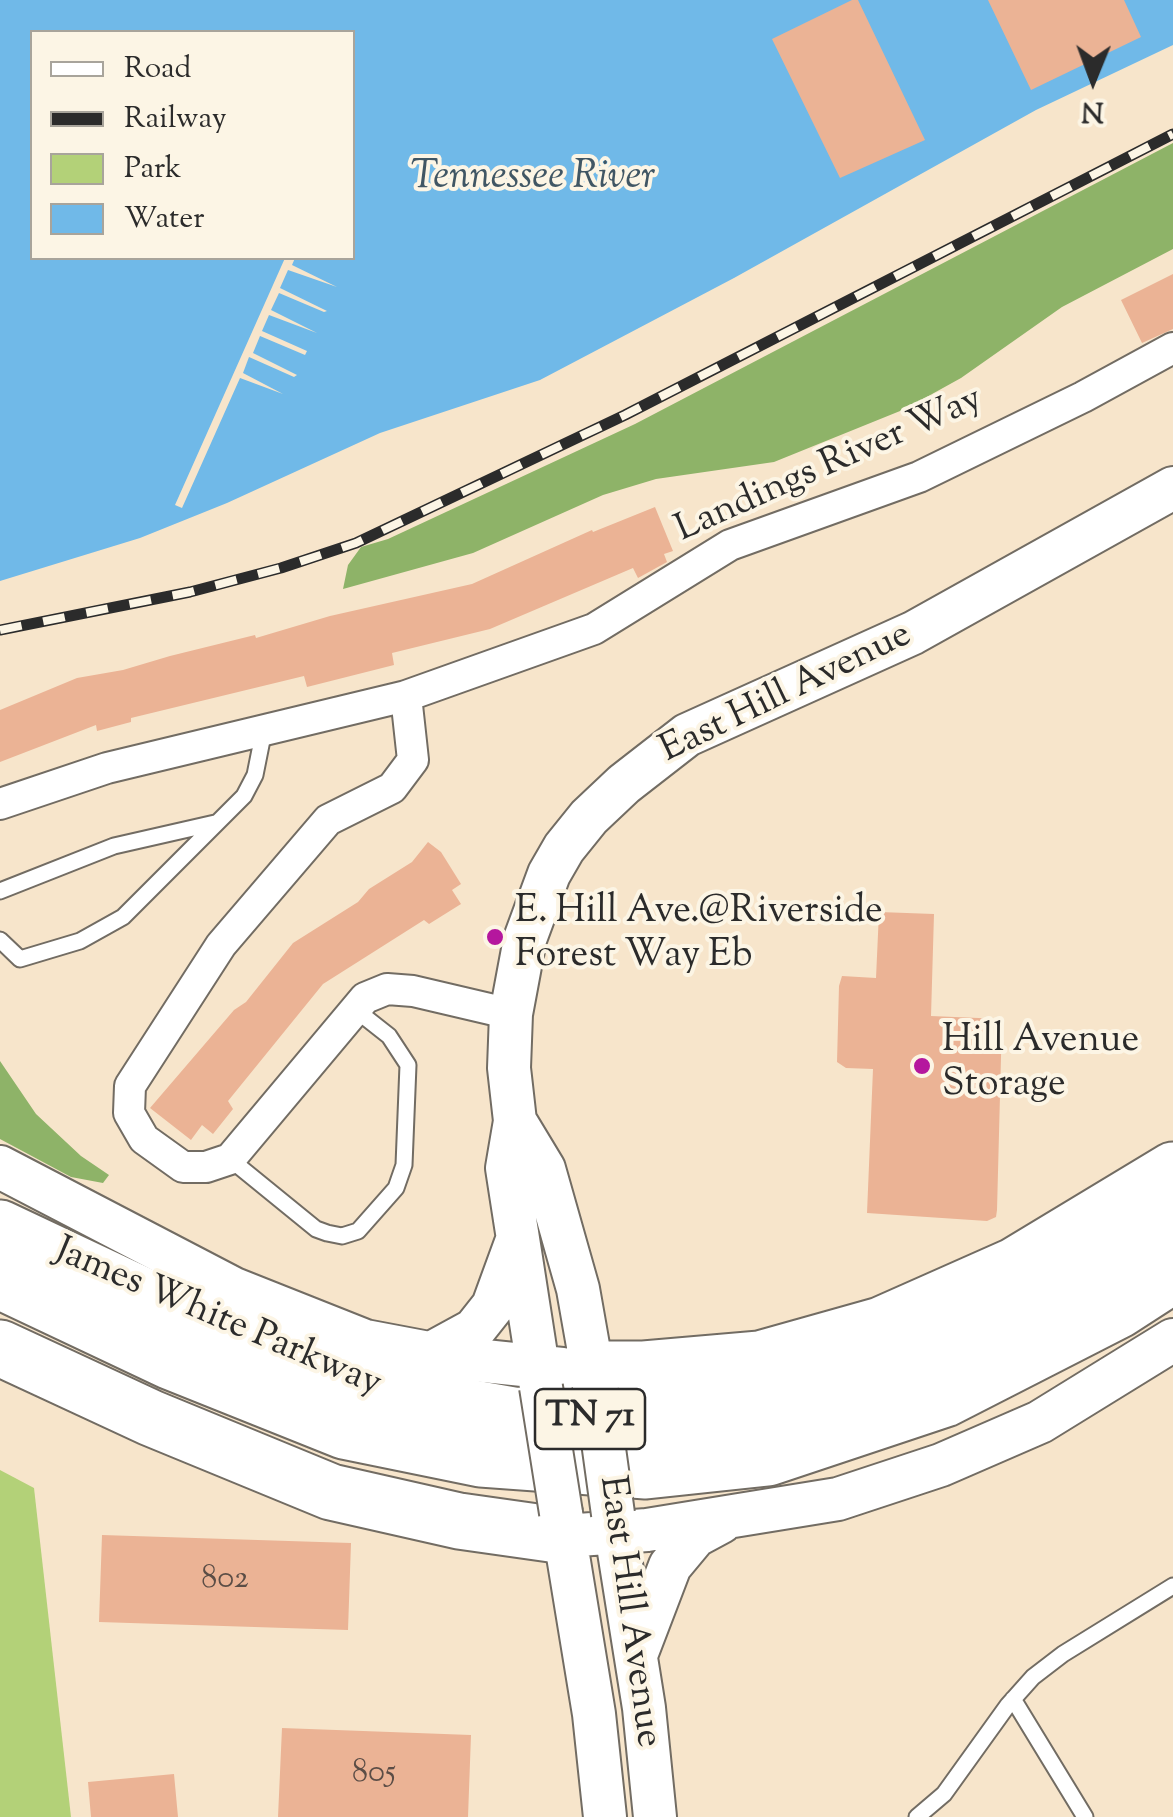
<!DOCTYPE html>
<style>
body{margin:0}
#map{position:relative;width:1173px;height:1817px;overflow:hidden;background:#f7e5cb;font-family:"Sorts Mill Goudy",serif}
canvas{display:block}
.legend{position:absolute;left:30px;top:30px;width:325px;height:230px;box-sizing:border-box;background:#fcf5e5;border:2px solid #a8a49b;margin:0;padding:12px 18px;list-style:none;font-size:30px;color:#2b2b2b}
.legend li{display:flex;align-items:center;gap:20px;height:50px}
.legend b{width:50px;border:2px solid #a8a49b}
.north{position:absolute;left:1043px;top:30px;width:100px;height:100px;-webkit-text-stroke:8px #fcf5e5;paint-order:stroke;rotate:181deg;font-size:28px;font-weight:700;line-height:40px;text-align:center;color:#2b2b2b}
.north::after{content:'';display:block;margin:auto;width:35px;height:45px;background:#2b2b2b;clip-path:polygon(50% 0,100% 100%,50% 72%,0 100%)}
</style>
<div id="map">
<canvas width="1173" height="1817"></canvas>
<ul class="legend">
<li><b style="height:12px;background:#fff"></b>Road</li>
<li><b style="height:12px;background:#2b2b2b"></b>Railway</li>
<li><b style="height:28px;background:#b3d178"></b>Park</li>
<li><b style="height:28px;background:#70b9e8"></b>Water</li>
</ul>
<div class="north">N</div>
</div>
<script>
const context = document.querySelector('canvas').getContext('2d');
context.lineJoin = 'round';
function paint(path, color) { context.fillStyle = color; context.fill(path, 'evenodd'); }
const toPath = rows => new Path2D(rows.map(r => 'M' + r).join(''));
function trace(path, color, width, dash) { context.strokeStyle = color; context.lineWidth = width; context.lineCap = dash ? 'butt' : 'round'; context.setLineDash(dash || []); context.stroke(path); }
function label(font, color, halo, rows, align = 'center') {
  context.font = font + ' "Sorts Mill Goudy",serif'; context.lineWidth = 8; context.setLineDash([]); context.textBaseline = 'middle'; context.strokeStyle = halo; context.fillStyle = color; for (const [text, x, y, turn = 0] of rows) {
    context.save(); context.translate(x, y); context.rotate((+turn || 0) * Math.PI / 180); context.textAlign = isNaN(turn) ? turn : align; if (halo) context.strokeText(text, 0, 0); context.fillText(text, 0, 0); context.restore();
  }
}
paint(toPath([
 [0,1470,34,1488,71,1817,0,1817]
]), '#b3d178');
paint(toPath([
 [1173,143,1173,249,1062,307,961,378,905,409,774,462,656,479,603,495,473,553,343,589,348,565,361,547,388,539,635,424],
 [0,1061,36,1114,81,1156,109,1175,103,1183,71,1177,0,1139]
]), '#8eb368');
paint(toPath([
 [0,0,1173,0,1173,45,1036,110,734,278,540,380,380,433,227,503,140,538,0,581],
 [32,32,352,32,352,258,32,258]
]), '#70b9e8');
paint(toPath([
 [285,258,295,258,292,265,337,287,288,270,280,288,327,311,324,312,279,293,271,310,317,333,269,315,262,331,307,351,305,355,260,336,253,353,297,375,294,377,249,357,243,373,283,394,240,378,182,508,175,505]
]), '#f7e5cb');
paint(toPath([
 [852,0,858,0,925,140,840,178,772,39],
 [988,0,1124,0,1141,37,1031,90],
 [1173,274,1173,329,1142,343,1121,300],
 [655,507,673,551,664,554,667,562,638,578,633,568,490,629,392,653,394,665,307,687,304,676,131,718,131,722,97,731,96,725,0,762,0,710,77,678,123,670,170,656,255,635,256,638,330,616,472,584,592,530,593,532],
 [428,842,441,852,461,884,452,890,461,904,429,924,424,920,323,984,228,1101,233,1109,213,1134,202,1125,191,1140,150,1108,234,1010,246,1002,293,943,358,902,369,889,412,862],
 [879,912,934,914,931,1016,1002,1019,997,1210,996,1217,987,1221,867,1213,873,1069,846,1068,837,1062,839,986,842,976,876,978],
 [102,1535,351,1543,348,1630,99,1622],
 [282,1728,471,1735,468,1817,278,1817],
 [174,1774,178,1817,91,1817,88,1782]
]), '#ebb395');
const lane = toPath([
 [0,891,114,846,215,823],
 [0,940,20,959,80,941,123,917,244,796,255,775,264,730],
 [230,1159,316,1229,327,1233,342,1236,358,1231,396,1188,404,1165,408,1065,389,1036,356,1010],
 [1013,1699,1085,1817],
 [917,1817,944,1794,1008,1705,1033,1677,1063,1654,1173,1586]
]);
const street = toPath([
 [406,696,594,629,730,545,919,477,1083,397,1173,348],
 [0,804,107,768,406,696,413,760,392,788,328,820,221,945,130,1086,129,1113,144,1139,183,1167,206,1167,230,1159,365,998,387,989,413,991,511,1014]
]);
const secondary = toPath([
 [515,1121,544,1169,578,1289,596,1391],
 [0,1167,234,1289,365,1341,455,1358,562,1369],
 [430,1354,474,1330,493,1306,516,1243],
 [541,1387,507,1168,515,1121,509,1068,511,1014,525,939,549,874,564,848,589,817,624,784,687,735,913,633,1173,488],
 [561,1513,594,1714,605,1817],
 [613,1514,644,1708,655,1817],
 [565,1536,647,1530,838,1499,941,1465,1040,1422,1173,1340],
 [636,1655,670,1566,695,1536,721,1522]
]);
const highway = toPath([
 [0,1228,193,1319,364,1389,514,1415,647,1421,785,1402,933,1355,1128,1251,1173,1221],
 [0,1281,169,1361,344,1431,481,1459,646,1471,768,1458,945,1399,1119,1310,1173,1275],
 [0,1348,151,1418,331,1492,459,1521,565,1536],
 [593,1369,644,1369,760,1359,881,1325,1014,1266,1173,1170]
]);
trace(lane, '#726c63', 19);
trace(street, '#726c63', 34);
trace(secondary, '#726c63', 46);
trace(highway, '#726c63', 59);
trace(lane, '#fff', 15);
trace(street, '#fff', 30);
trace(secondary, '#fff', 42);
trace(highway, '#fff', 55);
const rail = toPath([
 [0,630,190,592,281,568,356,543,625,415,1173,134]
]);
trace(rail, '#2b2b2b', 11);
trace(rail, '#fcf5e5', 8, [22]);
const secondaryBridge = toPath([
 [541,1387,561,1513],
 [596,1391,613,1514]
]);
trace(secondaryBridge, '#726c63', 46, []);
trace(secondaryBridge, '#fff', 42);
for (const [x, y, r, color] of [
 [495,937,10,"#b5179e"],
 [922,1066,10,"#b5179e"]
]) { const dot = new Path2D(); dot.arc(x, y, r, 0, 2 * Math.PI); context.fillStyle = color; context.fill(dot); trace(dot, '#fcf5e5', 4); }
label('32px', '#5b4d46', null, [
 ["802",225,1582],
 ["805",374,1776]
]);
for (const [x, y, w] of [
 [590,1419,110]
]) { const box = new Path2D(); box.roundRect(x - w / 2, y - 30, w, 60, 8); context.fillStyle = '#fcf5e5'; context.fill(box); trace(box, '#2b2b2b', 2.5); }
label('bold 35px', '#2b2b2b', null, [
 ["TN 71",590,1419]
]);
label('38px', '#2b2b2b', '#fcf5e5', [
 ["Landings River Way",830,467,-24],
 ["East Hill Avenue",787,695,-26],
 ["James White Parkway",217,1320,23],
 ["East Hill Avenue",627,1612,82]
]);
label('38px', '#2b2b2b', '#fcf5e5', [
 ["E. Hill Ave.@Riverside",515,915],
 ["Forest Way Eb",515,959],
 ["Hill Avenue",942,1044],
 ["Storage",942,1088]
], 'left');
label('italic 40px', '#405664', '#fcf5e5', [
 ["Tennessee River",533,180]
]);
</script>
